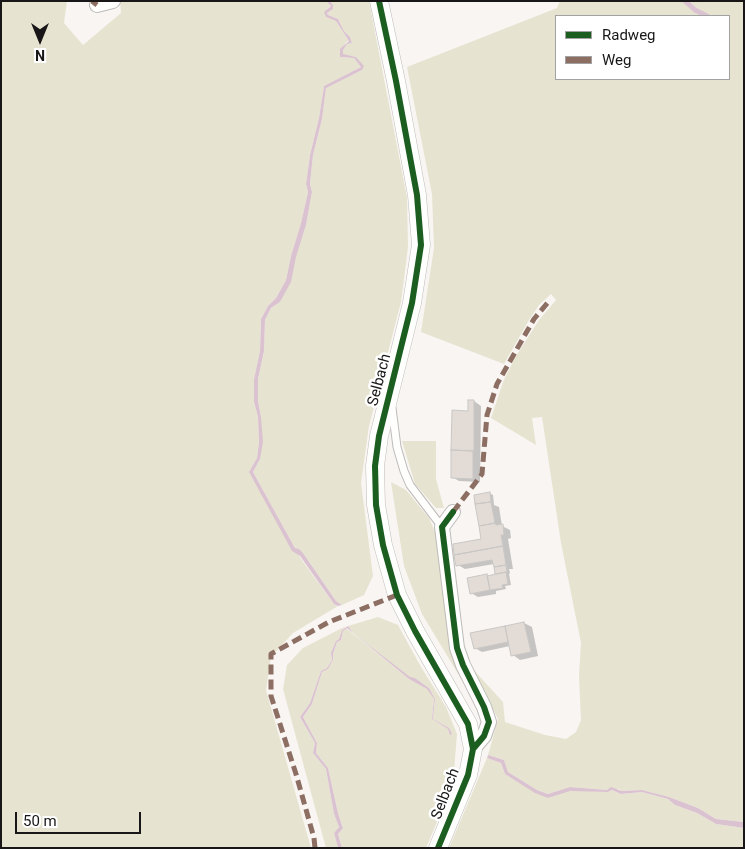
<!DOCTYPE html>
<style>
body{margin:0}
#map{position:relative;width:745px;height:849px;overflow:hidden;background:#f8f5f3;font-family:Roboto,sans-serif}
canvas{display:block}
.frame{position:absolute;inset:0;border:2px solid #181616;pointer-events:none}
.legend{position:absolute;left:555px;top:15px;width:175px;height:65px;box-sizing:border-box;background:#fff;border:1px solid #a3a2a2;margin:0;padding:6px 9px;list-style:none;font-size:15px;color:#181616}
.legend li{display:flex;align-items:center;gap:10px;height:25px}
.legend b{width:25px;border:1px solid #a3a2a2}
.north{position:absolute;left:15px;top:15px;width:50px;height:50px;-webkit-text-stroke:4px #fff;paint-order:stroke;rotate:180deg;font-size:14px;font-weight:700;line-height:20px;text-align:center;color:#181616}
.north::after{content:'';display:block;margin:auto;width:18px;height:22px;background:#181616;clip-path:polygon(50% 0,100% 100%,50% 72%,0 100%)}
.scale{position:absolute;left:15px;top:812px;width:126px;height:22px;box-sizing:border-box;border:2px solid #181616;border-top:0;padding-left:6px;font-size:15px;line-height:18px;white-space:nowrap;color:#181616;-webkit-text-stroke:4px #fff;paint-order:stroke}
</style>
<div id="map">
<canvas width="745" height="849"></canvas>
<div class="frame"></div>
<ul class="legend">
<li><b style="height:6px;background:#1b5e20"></b>Radweg</li>
<li><b style="height:6px;background:#8d6e63"></b>Weg</li>
</ul>
<div class="north">N</div>
<div class="scale">50 m</div>
</div>
<script>
const context = document.querySelector('canvas').getContext('2d');
context.lineJoin = 'round';
function paint(path, color) { context.fillStyle = color; context.fill(path, 'evenodd'); }
const toPath = rows => new Path2D(rows.map(r => 'M' + r).join(''));
function trace(path, color, width, dash) { context.strokeStyle = color; context.lineWidth = width; context.lineCap = dash ? 'butt' : 'round'; context.setLineDash(dash || []); context.stroke(path); }
function label(font, color, halo, rows, align = 'center') {
  context.font = font + ' Roboto,sans-serif'; context.lineWidth = 5; context.setLineDash([]); context.textBaseline = 'middle'; context.strokeStyle = halo; context.fillStyle = color; for (const [text, x, y, turn = 0] of rows) {
    context.save(); context.translate(x, y); context.rotate((+turn || 0) * Math.PI / 180); context.textAlign = isNaN(turn) ? turn : align; if (halo) context.strokeText(text, 0, 0); context.fillText(text, 0, 0); context.restore();
  }
}
paint(toPath([
 [1,1,67,1,64,23,83,45,121,13,120,1,326,1,331,6,327,9,326,17,336,21,349,41,346,42,340,57,354,58,361,67,324,86,319,118,310,155,306,184,308,192,301,223,291,256,286,280,276,298,268,306,261,319,260,351,254,379,254,402,258,417,259,442,257,458,249,472,301,559,334,604,338,606,293,633,271,657,266,690,311,848,1,848],
 [330,1,369,1,407,198,408,247,401,302,369,426,361,483,373,576,364,595,342,605,336,601,303,553,295,548,253,472,260,459,261,417,258,401,258,379,264,351,265,320,271,308,280,302,306,225,312,192,310,184,313,155,322,119,326,87,362,70,356,57,342,55,343,50,347,44,352,43,350,37,344,31,338,19,328,15,327,13,333,9,333,5],
 [560,1,683,1,694,11,704,16,556,16,556,79,729,79,729,16,710,16,696,9,687,1,744,1,744,822,716,819,698,808,669,797,642,790,622,791,619,789,607,790,570,787,548,794,537,790,508,772,504,760,488,755,498,719,471,667,503,702,505,722,545,735,566,739,576,732,581,720,579,676,581,643,561,543,542,417,532,418,536,445,491,418,503,382,516,356,539,320,556,300,551,294,539,305,529,320,504,364,421,332,434,248,432,194,407,67,557,8],
 [402,441,436,441,436,479,444,508,436,508,415,484],
 [391,482,406,490,429,518,439,541,478,707,422,614,404,566],
 [378,617,398,625,421,667,446,707,457,734,454,771,446,801,426,848,342,848,338,834,343,827,338,813,328,768,316,753,317,743,303,717,312,704,322,672,328,669,333,660,333,654,337,642,341,640,343,631,346,628,409,679,428,689,434,699,432,719,448,729,450,734,449,728,433,719,435,699,429,688,415,678,410,678,353,633,348,626],
 [346,626,342,630,339,639,336,641,331,653,332,660,327,668,321,671,310,703,300,717,315,743,313,753,326,769,334,814,339,827,334,833,338,848,326,848,283,689,287,665,303,648],
 [487,758,501,763,505,774,548,798,570,790,608,792,612,790,621,794,642,792,668,799,675,805,697,813,716,824,744,828,744,848,449,848]
]), '#e6e4d0');
paint(toPath([
 [326,1,330,1,333,5,333,9,327,13,328,15,338,19,344,31,350,37,352,43,347,44,343,50,343,54,356,57,364,66,362,70,326,88,322,119,313,155,310,184,312,192,306,225,296,257,291,282,280,302,271,308,265,320,264,351,258,379,258,401,261,417,263,442,260,459,253,472,295,548,299,549,303,553,336,601,342,605,338,606,334,604,300,556,292,551,249,472,257,458,259,442,258,417,254,402,254,379,260,351,261,319,268,306,276,298,286,280,291,256,301,223,308,192,306,184,310,155,319,118,324,86,361,67,354,58,340,57,340,49,349,41,336,21,326,17,324,12,331,6],
 [348,626,353,633,410,677,415,678,429,688,435,699,433,719,449,728,452,734,450,735,448,729,432,719,434,699,427,689,409,679,347,628,343,631,341,640,337,642,333,654,333,660,328,669,322,672,312,704,303,717,317,743,316,753,328,768,338,813,343,828,338,834,342,848,338,848,334,833,339,827,334,814,326,769,313,753,315,743,300,717,310,703,321,671,327,668,332,660,331,653,336,641,339,639,342,630],
 [488,755,504,760,508,772,537,790,548,794,570,787,607,790,611,787,622,791,642,790,669,797,698,808,716,819,744,822,744,828,716,824,697,813,675,805,668,799,642,792,621,794,612,790,608,792,570,791,548,798,535,793,505,774,501,763,487,758]
]), '#dbc2d1');
paint(toPath([
 [470,401,474,401,481,406,480,482,459,481,452,477,454,412,469,412],
 [489,493,493,495,494,505,499,507,502,526,510,530,511,538,508,539,513,569,509,569,510,573,509,574,511,585,505,586,506,589,496,591,496,594,478,597,471,593,486,575,489,576,496,575,494,564,465,569,458,565,483,540],
 [524,623,532,627,538,656,520,660,513,655,510,646,482,652,475,648,472,634]
]), '#0003');
trace(toPath([
 [685,1,695,10,707,16]
]), '#dbc2d1', 5);
const building = toPath([
 [468,400,474,400,474,451,451,450,452,410,468,411,468,400],
 [451,450,473,451,473,479,451,478,451,450],
 [490,492,491,502,475,504,474,495,490,492],
 [491,502,495,523,479,526,475,504,491,502],
 [495,523,496,525,503,524,504,535,501,535,503,546,454,555,453,544,481,539,479,526,495,523],
 [503,546,506,565,494,567,492,560,456,566,454,555,503,546],
 [506,565,507,572,495,574,494,567,506,565],
 [506,572,508,584,502,585,503,588,490,590,487,576,506,572],
 [487,574,490,590,470,594,467,578,487,574],
 [524,622,531,652,511,656,505,626,524,622],
 [505,626,508,642,474,649,470,633,505,626]
]);
paint(building, '#e3dcd6');
trace(building, '#c9c7c5', 1);
const service = toPath([
 [392,408,397,447,404,471,410,485,442,527]
]);
const minor = toPath([
 [97,5,113,1],
 [453,512,442,527,457,648,463,665,484,707,489,722,484,736,473,749]
]);
const tertiary = toPath([
 [379,1,396,81,417,195,421,245,412,303,379,436,375,466,376,505,383,545,397,595,415,631,468,724,473,749,468,775,438,848]
]);
trace(service, '#bebbba', 9);
trace(minor, '#bebbba', 16);
trace(tertiary, '#bebbba', 19);
trace(service, '#fefefd', 7);
trace(minor, '#fefefd', 14);
trace(tertiary, '#fefefd', 18);
trace(toPath([
 [92,1,97,5],
 [453,512,482,474,487,415,497,384,534,319,550,300],
 [315,848,314,838,296,774,271,696,271,654,329,622,397,595]
]), '#8d6e63', 5, [10, 5]);
trace(toPath([
 [379,1,396,81,417,195,421,245,412,303,379,436,375,466,376,505,383,545,397,595,415,631,468,724,473,749,468,775,438,848],
 [453,512,442,527,457,648,463,665,484,707,489,722,484,736,473,749]
]), '#1b5e20', 6);
label('15px', '#181616', '#fff', [
 ["Selbach",380,380,-75],
 ["Selbach",446,794,-69]
]);
</script>
